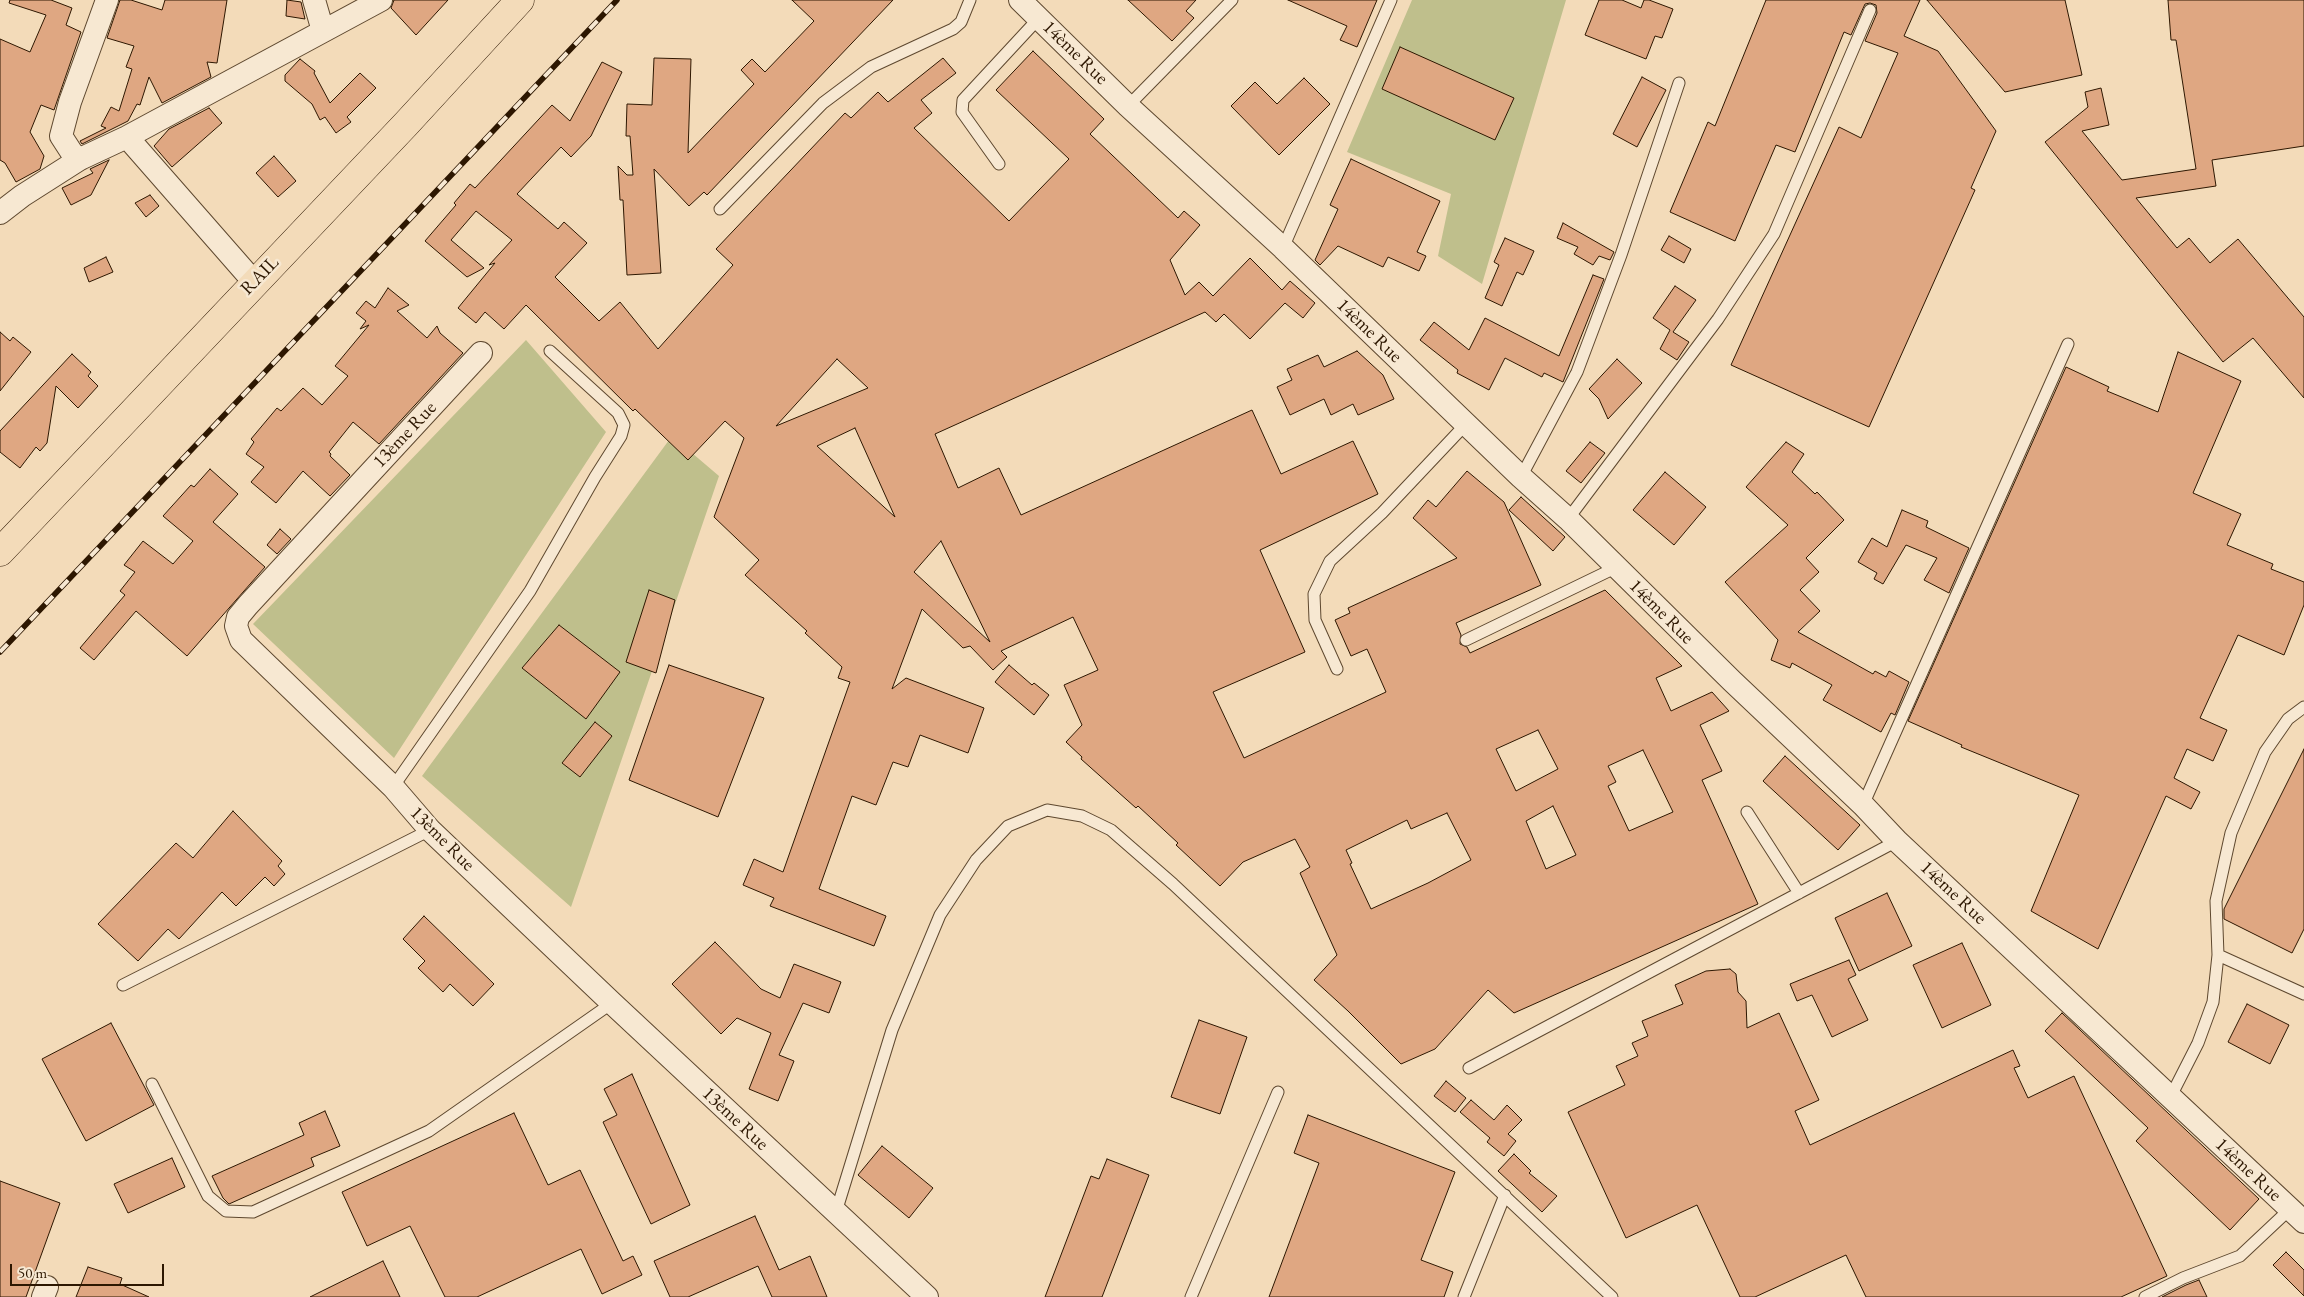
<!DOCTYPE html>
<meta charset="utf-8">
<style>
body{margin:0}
#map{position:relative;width:2304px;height:1297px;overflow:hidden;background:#f3dbb9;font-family:"EB Garamond",serif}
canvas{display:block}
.scale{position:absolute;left:10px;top:1264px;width:154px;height:22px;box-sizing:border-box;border:2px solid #2d1701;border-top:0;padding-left:6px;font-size:15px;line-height:18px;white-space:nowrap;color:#2d1701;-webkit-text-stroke:4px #f7e8d2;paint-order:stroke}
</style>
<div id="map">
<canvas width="2304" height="1297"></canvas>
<div class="scale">50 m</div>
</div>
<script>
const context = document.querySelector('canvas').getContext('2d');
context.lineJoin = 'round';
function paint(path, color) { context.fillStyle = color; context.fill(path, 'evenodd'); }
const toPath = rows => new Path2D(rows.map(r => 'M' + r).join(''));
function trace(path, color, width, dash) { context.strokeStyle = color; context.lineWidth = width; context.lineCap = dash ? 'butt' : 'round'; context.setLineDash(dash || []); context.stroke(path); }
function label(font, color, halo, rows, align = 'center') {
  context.font = font + ' "EB Garamond",serif'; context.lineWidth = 5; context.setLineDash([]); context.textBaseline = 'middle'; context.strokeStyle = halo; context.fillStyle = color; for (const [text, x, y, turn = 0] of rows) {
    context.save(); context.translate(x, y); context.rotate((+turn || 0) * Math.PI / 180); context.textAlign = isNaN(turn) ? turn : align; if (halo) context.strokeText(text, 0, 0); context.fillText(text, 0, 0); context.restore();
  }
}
paint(toPath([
 [1412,0,1566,0,1482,284,1438,256,1451,194,1347,152],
 [526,340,606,432,394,758,253,624],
 [672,436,719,476,571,907,422,776]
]), '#bfbf8c');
const building = toPath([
 [10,0,51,0,72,8,66,25,81,32,54,110,41,105,30,132,44,156,40,169,16,182,5,163,0,160,0,39,30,52,46,15,9,3,10,0],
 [120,0,131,0,162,10,165,0,227,0,217,63,207,62,211,77,162,103,149,77,140,105,137,104,128,121,82,144,80,141,106,128,101,126,111,107,119,111,132,69,126,67,134,46,107,38,120,0],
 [287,0,301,2,305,19,286,16,287,0],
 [394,0,448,0,416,35,391,8,394,0],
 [792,0,893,0,707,195,704,192,689,206,654,169,661,273,627,275,623,200,620,200,618,166,627,175,633,175,630,136,626,136,627,104,652,105,654,58,691,59,688,153,754,84,741,70,752,59,765,72,814,21,792,0],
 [1128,0,1196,0,1186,11,1194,18,1172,41,1128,0],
 [1288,0,1377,0,1357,47,1340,40,1347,26,1288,0],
 [1599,0,1622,0,1641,8,1644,0,1649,0,1673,9,1662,38,1655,36,1646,59,1585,35,1599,0],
 [1766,0,1920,0,1904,36,1938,51,1996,131,1971,188,1975,190,1869,427,1731,365,1839,127,1861,138,1898,53,1865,41,1877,13,1876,5,1870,3,1865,4,1851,35,1844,32,1795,152,1776,145,1735,241,1670,212,1708,122,1715,126,1766,0],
 [1927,0,2065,0,2082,75,2005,92,1927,0],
 [2168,0,2304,0,2304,146,2212,160,2216,186,2136,198,2177,248,2189,238,2210,263,2238,239,2304,317,2304,398,2253,338,2223,362,2045,142,2088,107,2085,92,2101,88,2109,125,2082,131,2122,180,2196,169,2176,40,2171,40,2168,0],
 [1400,47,1514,98,1495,140,1382,89,1400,47],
 [1033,51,1104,119,1090,134,1178,218,1184,211,1200,225,1170,260,1185,295,1199,282,1213,296,1250,258,1282,290,1290,281,1315,303,1303,318,1285,303,1250,339,1224,314,1216,322,1205,312,935,434,958,488,999,468,1021,515,1252,410,1281,474,1353,441,1378,494,1260,550,1305,652,1213,692,1244,758,1386,692,1367,649,1351,656,1335,620,1350,613,1348,608,1457,558,1413,518,1428,500,1436,507,1467,471,1504,502,1541,585,1456,623,1461,635,1460,644,1467,647,1470,653,1605,590,1682,666,1656,678,1671,711,1712,692,1729,711,1700,725,1722,771,1702,780,1758,904,1514,1013,1488,990,1435,1049,1401,1064,1348,1011,1314,980,1337,955,1300,873,1310,867,1295,839,1243,862,1220,886,1176,845,1178,843,1138,806,1136,808,1081,759,1082,757,1066,742,1082,725,1064,685,1098,670,1073,617,1001,651,1007,657,993,670,970,646,963,648,922,609,892,689,906,678,984,708,968,753,920,735,908,767,893,762,876,805,852,796,819,889,886,916,874,946,770,906,774,898,743,885,754,859,783,872,850,682,838,678,842,667,805,633,807,631,745,575,759,560,714,517,744,438,725,421,688,460,635,409,633,411,526,305,504,329,485,312,476,323,458,308,495,263,489,265,512,240,476,211,451,240,484,268,467,277,425,241,456,205,454,203,470,184,475,188,552,105,570,121,602,62,622,72,591,136,571,157,561,147,517,194,558,229,564,222,587,243,555,277,599,321,620,302,658,349,733,265,716,249,845,113,851,118,878,92,888,102,943,58,956,73,921,100,932,113,914,128,1009,221,1069,159,996,90,1033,51],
 [837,359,868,388,776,426,837,359],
 [855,428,895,517,817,446,855,428],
 [941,541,990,642,914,572,941,541],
 [1538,730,1558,769,1516,791,1496,749,1538,730],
 [1643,750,1673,812,1629,831,1608,786,1616,782,1608,766,1643,750],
 [1553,806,1576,855,1546,869,1526,821,1553,806],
 [1447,813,1471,860,1428,883,1371,909,1350,864,1352,863,1346,850,1407,820,1411,829,1447,813],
 [300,59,315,71,314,73,330,103,360,73,376,88,347,117,351,122,336,133,325,117,320,120,312,104,285,81,285,75,300,59],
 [1642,77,1666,90,1637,147,1613,134,1642,77],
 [1304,78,1330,104,1279,155,1231,106,1255,82,1277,104,1304,78],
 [209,108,222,123,172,167,154,146,169,129,209,108],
 [274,156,296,181,278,197,256,173,274,156],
 [1351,159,1440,201,1417,252,1426,256,1419,271,1388,257,1383,267,1338,246,1320,265,1315,260,1338,209,1330,205,1351,159],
 [109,160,91,195,71,205,62,188,93,173,90,169,109,160],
 [150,195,159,206,146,217,135,203,150,195],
 [1563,223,1614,252,1610,260,1599,256,1593,265,1574,254,1578,247,1557,238,1563,223],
 [1669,236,1691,249,1684,263,1661,250,1669,236],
 [1505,238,1534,251,1523,275,1517,272,1502,306,1485,298,1499,265,1494,262,1505,238],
 [106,257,113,272,89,282,84,268,106,257],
 [1593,275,1604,279,1563,382,1544,373,1542,377,1505,358,1489,390,1457,373,1458,370,1420,340,1434,322,1469,350,1485,318,1559,356,1593,275],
 [1675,286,1696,300,1673,332,1689,342,1677,360,1660,349,1670,330,1653,318,1675,286],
 [388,288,409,305,397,311,427,338,437,326,440,333,463,353,379,444,353,422,329,452,331,454,330,456,350,475,330,496,303,471,276,503,251,482,264,467,246,454,254,442,251,439,277,408,281,411,303,388,322,405,348,376,335,366,369,325,360,329,366,321,356,313,366,301,375,308,388,288],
 [0,332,10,341,13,337,31,352,0,391,0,332],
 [1357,351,1383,375,1394,399,1358,415,1353,404,1331,415,1324,399,1290,415,1277,387,1292,380,1287,369,1318,355,1324,367,1357,351],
 [2178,352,2241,381,2193,493,2241,514,2227,545,2273,564,2271,569,2304,582,2304,605,2284,655,2238,635,2200,718,2227,730,2213,761,2187,749,2174,778,2200,792,2191,809,2166,796,2098,949,2031,911,2079,795,1961,747,1962,745,1908,721,2066,367,2109,387,2107,391,2158,412,2178,352],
 [72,354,91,372,88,376,98,386,78,408,56,386,47,443,40,451,36,447,20,468,0,452,0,431,72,354],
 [1617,359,1642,383,1608,419,1599,399,1589,389,1617,359],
 [1590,442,1605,453,1581,483,1566,471,1590,442],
 [1786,442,1804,454,1792,472,1815,494,1817,492,1844,520,1806,558,1819,572,1800,590,1820,611,1798,632,1873,674,1875,671,1886,677,1889,671,1909,682,1895,715,1891,713,1881,732,1823,700,1832,685,1792,663,1790,668,1771,660,1778,640,1725,582,1788,525,1746,487,1786,442],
 [210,469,238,494,213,522,265,567,187,656,136,611,94,660,80,648,125,595,120,591,135,572,124,565,143,541,173,564,193,541,163,516,191,485,194,487,210,469],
 [1665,472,1706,507,1674,545,1633,510,1665,472],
 [1521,497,1565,537,1553,551,1509,510,1521,497],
 [1902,510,1928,521,1926,527,1969,548,1949,593,1924,580,1937,558,1906,545,1883,584,1874,579,1877,573,1858,562,1872,538,1887,547,1902,510],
 [280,529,291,539,277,554,267,545,280,529],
 [649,590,675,600,656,673,626,662,649,590],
 [559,625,620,672,586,719,522,668,559,625],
 [669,665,764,698,718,817,629,780,669,665],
 [1009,665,1032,685,1034,683,1049,695,1034,715,995,682,1009,665],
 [595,722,612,736,580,777,562,763,595,722],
 [2304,749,2304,929,2292,953,2224,919,2224,909,2304,749],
 [1785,756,1860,825,1838,850,1763,781,1785,756],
 [233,811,282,861,278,866,285,874,274,886,265,877,236,906,222,892,179,939,168,929,138,961,98,924,176,843,193,858,233,811],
 [1887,893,1912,946,1859,971,1835,918,1887,893],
 [424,916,494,984,473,1006,450,984,443,992,418,968,425,961,403,939,424,916],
 [715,942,761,989,780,998,794,964,841,982,829,1013,803,1003,779,1055,794,1061,778,1101,749,1089,771,1033,737,1018,721,1034,672,984,715,942],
 [1962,943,1991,1005,1942,1028,1913,965,1962,943],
 [1849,960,1856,975,1848,979,1868,1020,1832,1037,1812,995,1797,1001,1790,984,1849,960],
 [1730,969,1736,974,1738,992,1746,1001,1747,1028,1779,1013,1819,1100,1795,1111,1810,1145,2013,1050,2020,1066,2014,1068,2028,1098,2074,1076,2167,1276,2121,1297,1866,1297,1846,1255,1755,1297,1740,1297,1697,1205,1626,1238,1568,1112,1625,1085,1616,1066,1638,1056,1632,1043,1648,1036,1642,1021,1683,1004,1675,985,1706,971,1730,969],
 [2247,1004,2289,1025,2270,1064,2228,1042,2247,1004],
 [2062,1013,2259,1199,2230,1230,2136,1141,2148,1128,2045,1031,2062,1013],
 [1199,1020,1247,1037,1220,1114,1171,1097,1199,1020],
 [111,1023,154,1105,86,1141,42,1059,111,1023],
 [632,1074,690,1205,651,1224,603,1122,617,1115,604,1089,632,1074],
 [1446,1081,1466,1098,1455,1112,1434,1096,1446,1081],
 [1471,1100,1494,1120,1507,1105,1522,1120,1508,1134,1516,1141,1504,1156,1487,1142,1490,1138,1460,1112,1471,1100],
 [325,1111,340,1146,311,1158,314,1166,229,1204,223,1198,212,1176,304,1135,299,1123,325,1111],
 [514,1113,548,1185,580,1170,623,1261,633,1256,642,1275,602,1294,581,1249,477,1297,445,1297,410,1226,367,1246,342,1192,514,1113],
 [1308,1115,1455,1172,1421,1260,1453,1272,1444,1297,1269,1297,1319,1163,1294,1153,1308,1115],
 [882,1146,933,1188,909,1218,858,1175,882,1146],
 [1514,1154,1531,1171,1529,1173,1557,1196,1542,1212,1498,1171,1514,1154],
 [172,1158,185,1187,128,1213,114,1184,172,1158],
 [1107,1159,1149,1175,1102,1297,1045,1297,1091,1176,1099,1179,1107,1159],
 [0,1181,60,1203,26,1297,0,1297,0,1181],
 [755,1216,779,1270,810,1256,827,1297,772,1297,758,1266,688,1297,670,1297,654,1261,755,1216],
 [2286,1252,2304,1270,2304,1296,2273,1265,2286,1252],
 [383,1261,400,1297,310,1297,383,1261],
 [88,1267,122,1278,120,1284,149,1297,76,1297,88,1267],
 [2199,1280,2207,1297,2162,1297,2186,1285,2199,1280]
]);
paint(building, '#dfa782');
trace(building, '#2d1701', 1);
const lane = toPath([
 [1128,106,1232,0],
 [999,164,962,112,963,100,1039,18],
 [720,209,823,103,871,67,953,29,961,22,970,0],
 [1283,248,1391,0],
 [1521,477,1577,372,1621,255,1679,83],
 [1568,519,1718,319,1774,234,1870,10],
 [1466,640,1617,567],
 [1337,669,1315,620,1314,594,1330,561,1382,513,1466,424],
 [393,787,530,591,595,477,621,436,624,425,618,413,550,351],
 [1863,805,2068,344],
 [1747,812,1799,893],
 [2218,955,2304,994],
 [123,985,430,830],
 [1469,1068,1897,841],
 [152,1084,208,1196,226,1211,253,1212,429,1131,612,1003],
 [2171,1096,2198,1043,2213,1002,2218,955,2216,901,2231,833,2265,752,2288,719,2304,707],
 [836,1212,892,1030,940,915,976,860,1008,826,1047,810,1082,816,1111,830,1173,884,1612,1297],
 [1191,1297,1278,1092],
 [1464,1297,1505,1195],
 [2145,1297,2183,1278,2240,1256,2290,1209]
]);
const street = toPath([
 [314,0,323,31],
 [1020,0,1128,106,1283,248,1521,477,1568,519,1732,681,1863,805,1897,841,2304,1222],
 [127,137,254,282],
 [80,159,72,153,61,136,70,102,107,0],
 [0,213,22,196,80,159,127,137,381,0],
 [481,353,248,605,238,617,236,626,241,640,393,787,430,830,612,1003,927,1297],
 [43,1297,47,1287]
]);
const primary = toPath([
 [0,552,406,124,520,0]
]);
trace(lane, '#5e482f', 13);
trace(street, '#5e482f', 24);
trace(primary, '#2d1701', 29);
trace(lane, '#f7e8d2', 11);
trace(street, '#f7e8d2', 22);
trace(primary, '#f3dbb9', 28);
const rail = toPath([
 [0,652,617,0]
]);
trace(rail, '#2d1701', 5.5);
trace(rail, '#f7e8d2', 4, [11]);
label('19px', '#2d1701', '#f7e8d2', [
 ["14ème Rue",1075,53,44],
 ["RAIL",260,276,-46],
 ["14ème Rue",1369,331,44],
 ["13ème Rue",405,435,-47],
 ["14ème Rue",1661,612,45],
 ["13ème Rue",442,839,45],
 ["14ème Rue",1953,893,43],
 ["13ème Rue",735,1119,43],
 ["14ème Rue",2248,1170,43]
]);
</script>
